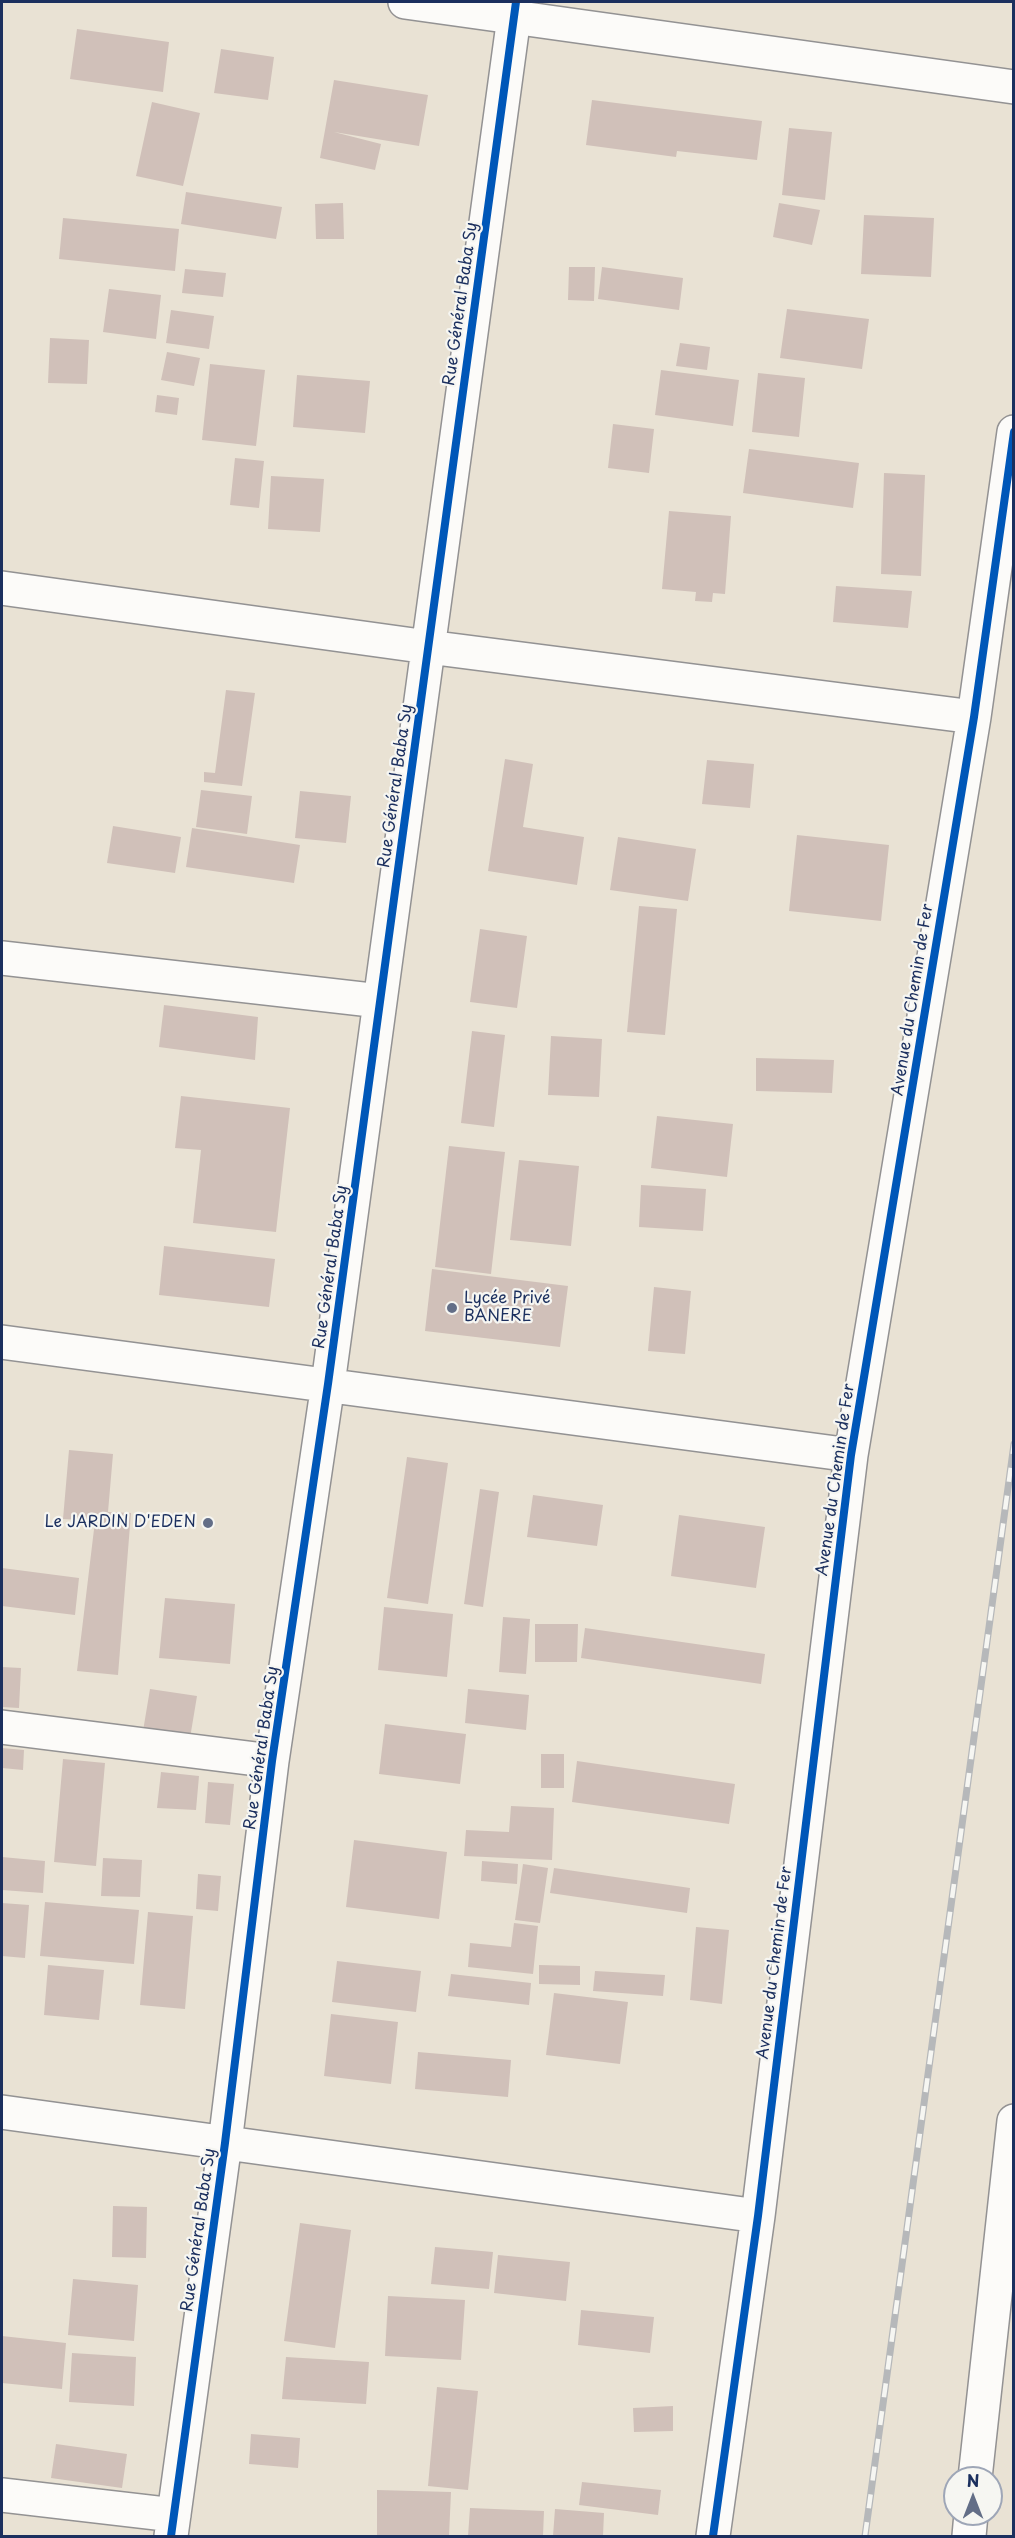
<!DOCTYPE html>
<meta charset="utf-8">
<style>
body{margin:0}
#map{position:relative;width:1015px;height:2538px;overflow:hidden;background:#e9e2d4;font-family:"Playpen Sans",sans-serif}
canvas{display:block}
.frame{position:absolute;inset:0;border:3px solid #1b2f5e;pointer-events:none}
.north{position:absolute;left:943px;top:2466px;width:60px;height:60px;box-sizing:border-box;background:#f6f6f2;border:2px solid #9ea6b7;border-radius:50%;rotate:0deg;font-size:16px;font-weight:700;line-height:24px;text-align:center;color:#1b2f5e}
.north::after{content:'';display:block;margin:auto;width:21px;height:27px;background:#636e87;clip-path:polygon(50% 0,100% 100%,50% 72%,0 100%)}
</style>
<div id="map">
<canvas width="1015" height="2538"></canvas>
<div class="frame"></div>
<div class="north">N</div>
</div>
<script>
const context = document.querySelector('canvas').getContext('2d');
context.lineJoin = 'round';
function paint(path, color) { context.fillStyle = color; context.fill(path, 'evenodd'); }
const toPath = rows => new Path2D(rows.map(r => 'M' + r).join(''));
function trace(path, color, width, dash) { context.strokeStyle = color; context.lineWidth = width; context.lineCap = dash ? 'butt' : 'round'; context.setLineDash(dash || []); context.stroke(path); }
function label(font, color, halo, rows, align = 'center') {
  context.font = font + ' "Playpen Sans",sans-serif'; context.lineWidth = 4.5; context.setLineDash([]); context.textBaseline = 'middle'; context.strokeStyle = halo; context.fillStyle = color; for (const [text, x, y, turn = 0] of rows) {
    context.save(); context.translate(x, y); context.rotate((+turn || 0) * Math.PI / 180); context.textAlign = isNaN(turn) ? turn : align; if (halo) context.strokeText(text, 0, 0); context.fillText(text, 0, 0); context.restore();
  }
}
paint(toPath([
 [77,29,169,42,163,92,70,79],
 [221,49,274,57,268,100,214,93],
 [334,80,428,95,419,146,334,132,381,144,375,170,320,158],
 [592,100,762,121,757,160,677,151,676,157,586,145],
 [152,102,200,113,183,186,136,176],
 [789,128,832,132,825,200,782,195],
 [186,192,282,207,276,239,181,224],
 [343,203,344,239,316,239,315,204],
 [779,203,820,210,812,245,773,237],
 [864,215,934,218,931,277,861,274],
 [63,218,179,229,175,271,59,259],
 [569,267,595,267,594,301,568,300],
 [602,267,683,278,679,310,598,299],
 [185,269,226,273,223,297,182,293],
 [109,289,161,295,156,339,103,332],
 [787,309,869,319,862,369,780,358],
 [171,310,214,316,209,349,166,343],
 [50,338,89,340,87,384,48,383],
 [680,343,710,347,707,370,676,366],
 [167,352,200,358,194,386,161,380],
 [210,364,265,370,256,446,202,440],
 [661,370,739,380,733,426,655,415],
 [758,373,805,378,799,437,752,432],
 [297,375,370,381,365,433,293,427],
 [157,395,179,398,177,415,155,412],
 [613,424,654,429,649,473,608,468],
 [749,449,859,463,853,508,743,493],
 [235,458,264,461,259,508,230,505],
 [884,473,925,475,921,576,881,574],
 [271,476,324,479,320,532,268,529],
 [669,511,731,516,725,594,713,593,712,602,695,601,696,592,662,589],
 [836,586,912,591,908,628,833,622],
 [226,690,255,693,242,786,204,782,204,772,215,773],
 [505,759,533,764,523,827,584,837,577,885,488,871],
 [707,760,754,764,750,808,702,804],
 [201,790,252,796,247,834,196,827],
 [300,791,351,796,346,843,295,838],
 [113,826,181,837,175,873,107,863],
 [192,828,300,845,294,883,186,867],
 [797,835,889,845,881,921,789,911],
 [618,837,696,849,688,901,610,890],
 [639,906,677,909,665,1035,627,1032],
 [480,929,527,936,517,1008,470,1002],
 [164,1005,258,1017,255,1060,159,1047],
 [472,1031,505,1035,494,1127,461,1123],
 [551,1036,602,1039,599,1097,548,1095],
 [756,1058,834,1060,832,1093,756,1091],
 [181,1096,290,1108,276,1232,193,1223,201,1150,175,1148],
 [657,1116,733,1124,727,1177,651,1168],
 [449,1146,505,1152,491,1274,435,1267],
 [519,1160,579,1166,571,1246,510,1240],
 [641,1185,706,1189,703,1231,639,1227],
 [164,1246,275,1259,269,1307,159,1295],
 [432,1269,568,1286,560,1347,425,1331],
 [654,1287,691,1291,685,1354,648,1351],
 [69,1450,113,1454,108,1512,131,1513,118,1675,77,1671,95,1521,63,1519],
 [407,1457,448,1463,428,1604,387,1598],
 [480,1489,499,1492,483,1607,464,1604],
 [533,1495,603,1505,597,1546,527,1537],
 [679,1515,765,1527,756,1588,671,1576],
 [2,1568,79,1578,75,1615,2,1606],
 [165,1598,235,1604,230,1664,159,1658],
 [384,1607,453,1614,447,1677,378,1670],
 [503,1617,530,1619,526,1674,499,1672],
 [535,1624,578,1624,577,1662,535,1662],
 [585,1628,765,1654,761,1684,581,1658],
 [2,1667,21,1668,19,1708,2,1707],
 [150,1689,197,1696,190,1738,143,1731],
 [468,1689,529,1695,526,1730,465,1723],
 [385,1724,466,1734,460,1784,379,1774],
 [2,1748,24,1750,23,1770,2,1768],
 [541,1754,564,1754,564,1788,541,1788],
 [63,1759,105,1763,96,1866,54,1862],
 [577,1761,735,1784,729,1824,572,1802],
 [161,1772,199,1776,196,1810,157,1808],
 [208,1782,234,1784,230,1825,205,1823],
 [511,1806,554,1808,552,1860,464,1856,466,1830,509,1832],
 [354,1840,447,1852,439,1919,346,1907],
 [2,1857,45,1861,43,1893,2,1890],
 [103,1858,142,1860,140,1897,101,1896],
 [482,1861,518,1864,517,1884,481,1881],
 [523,1864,548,1868,540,1923,515,1920],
 [554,1868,690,1888,687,1913,550,1893],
 [198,1874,221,1876,218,1911,196,1909],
 [45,1902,139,1910,134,1964,40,1956],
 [2,1903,29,1905,25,1958,2,1956],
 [148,1912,193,1916,185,2009,140,2005],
 [514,1923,538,1926,533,1974,468,1967,470,1943,511,1947],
 [696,1927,729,1930,722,2004,690,2000],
 [337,1961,421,1971,416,2012,332,2002],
 [48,1965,104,1970,99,2020,44,2015],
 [539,1965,580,1966,580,1985,539,1984],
 [595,1971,665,1975,663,1996,593,1991],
 [451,1974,531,1983,529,2005,448,1996],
 [554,1993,628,2002,620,2064,546,2055],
 [331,2014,398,2022,391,2084,324,2076],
 [418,2052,511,2060,508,2097,415,2089],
 [113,2206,147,2207,146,2258,112,2257],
 [300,2223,351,2230,335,2348,284,2341],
 [435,2247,493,2252,489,2289,431,2284],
 [498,2255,570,2262,566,2301,494,2293],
 [73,2279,138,2285,134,2341,68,2335],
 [388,2296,465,2300,461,2360,385,2356],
 [581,2310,654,2317,650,2353,578,2345],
 [2,2336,66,2343,62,2389,2,2383],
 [72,2353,136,2357,134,2406,69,2402],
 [286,2357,369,2362,366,2404,282,2399],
 [437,2387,478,2391,468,2490,428,2486],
 [673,2406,673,2431,634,2432,633,2408],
 [251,2434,300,2438,298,2468,249,2464],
 [56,2444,127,2454,122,2488,51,2478],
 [582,2482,661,2490,658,2515,579,2505],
 [377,2490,451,2492,449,2536,377,2535],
 [470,2508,544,2511,543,2536,468,2536],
 [555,2509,604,2513,603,2536,553,2536]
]), '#d0c0b9');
const minor = toPath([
 [405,2,1014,87],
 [2,588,428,647,974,717],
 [2,958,380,1001],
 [2,1342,851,1455],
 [2,1727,272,1761],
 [2,2112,758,2216],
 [975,2478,1014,2121],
 [2,2495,174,2515],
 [171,2536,225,2143,272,1761,328,1384,516,2],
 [713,2536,758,2216,851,1455,974,717,1014,432],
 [969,2536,971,2514]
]);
trace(minor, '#939293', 36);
trace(minor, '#fcfbf9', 33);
const rail = toPath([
 [865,2536,1014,1444]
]);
trace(rail, '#b6b8ba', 7);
trace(rail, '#f6f6f2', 4.5, [14]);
trace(toPath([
 [171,2536,225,2143,272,1761,328,1384,516,2],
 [713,2536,758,2216,851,1455,974,717,1014,432]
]), '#0057b8', 8);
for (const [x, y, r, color] of [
 [452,1308,6,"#636e87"],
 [208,1523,6,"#636e87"]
]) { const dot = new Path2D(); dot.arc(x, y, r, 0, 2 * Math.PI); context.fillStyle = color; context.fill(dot); trace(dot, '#f6f6f2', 2); }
label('16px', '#1b2f5e', '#f6f6f2', [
 ["Rue Général Baba Sy",461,304,-82],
 ["Rue Général Baba Sy",396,786,-82],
 ["Avenue du Chemin de Fer",913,1000,-81],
 ["Rue Général Baba Sy",331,1267,-82],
 ["Avenue du Chemin de Fer",836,1480,-82],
 ["Rue Général Baba Sy",262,1748,-82],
 ["Avenue du Chemin de Fer",775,1963,-83],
 ["Rue Général Baba Sy",199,2230,-82]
]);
label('16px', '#1b2f5e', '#f6f6f2', [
 ["Lycée Privé",464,1299],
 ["BANERE",464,1317],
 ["Le JARDIN D'EDEN",196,1523,"right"]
], 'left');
</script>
